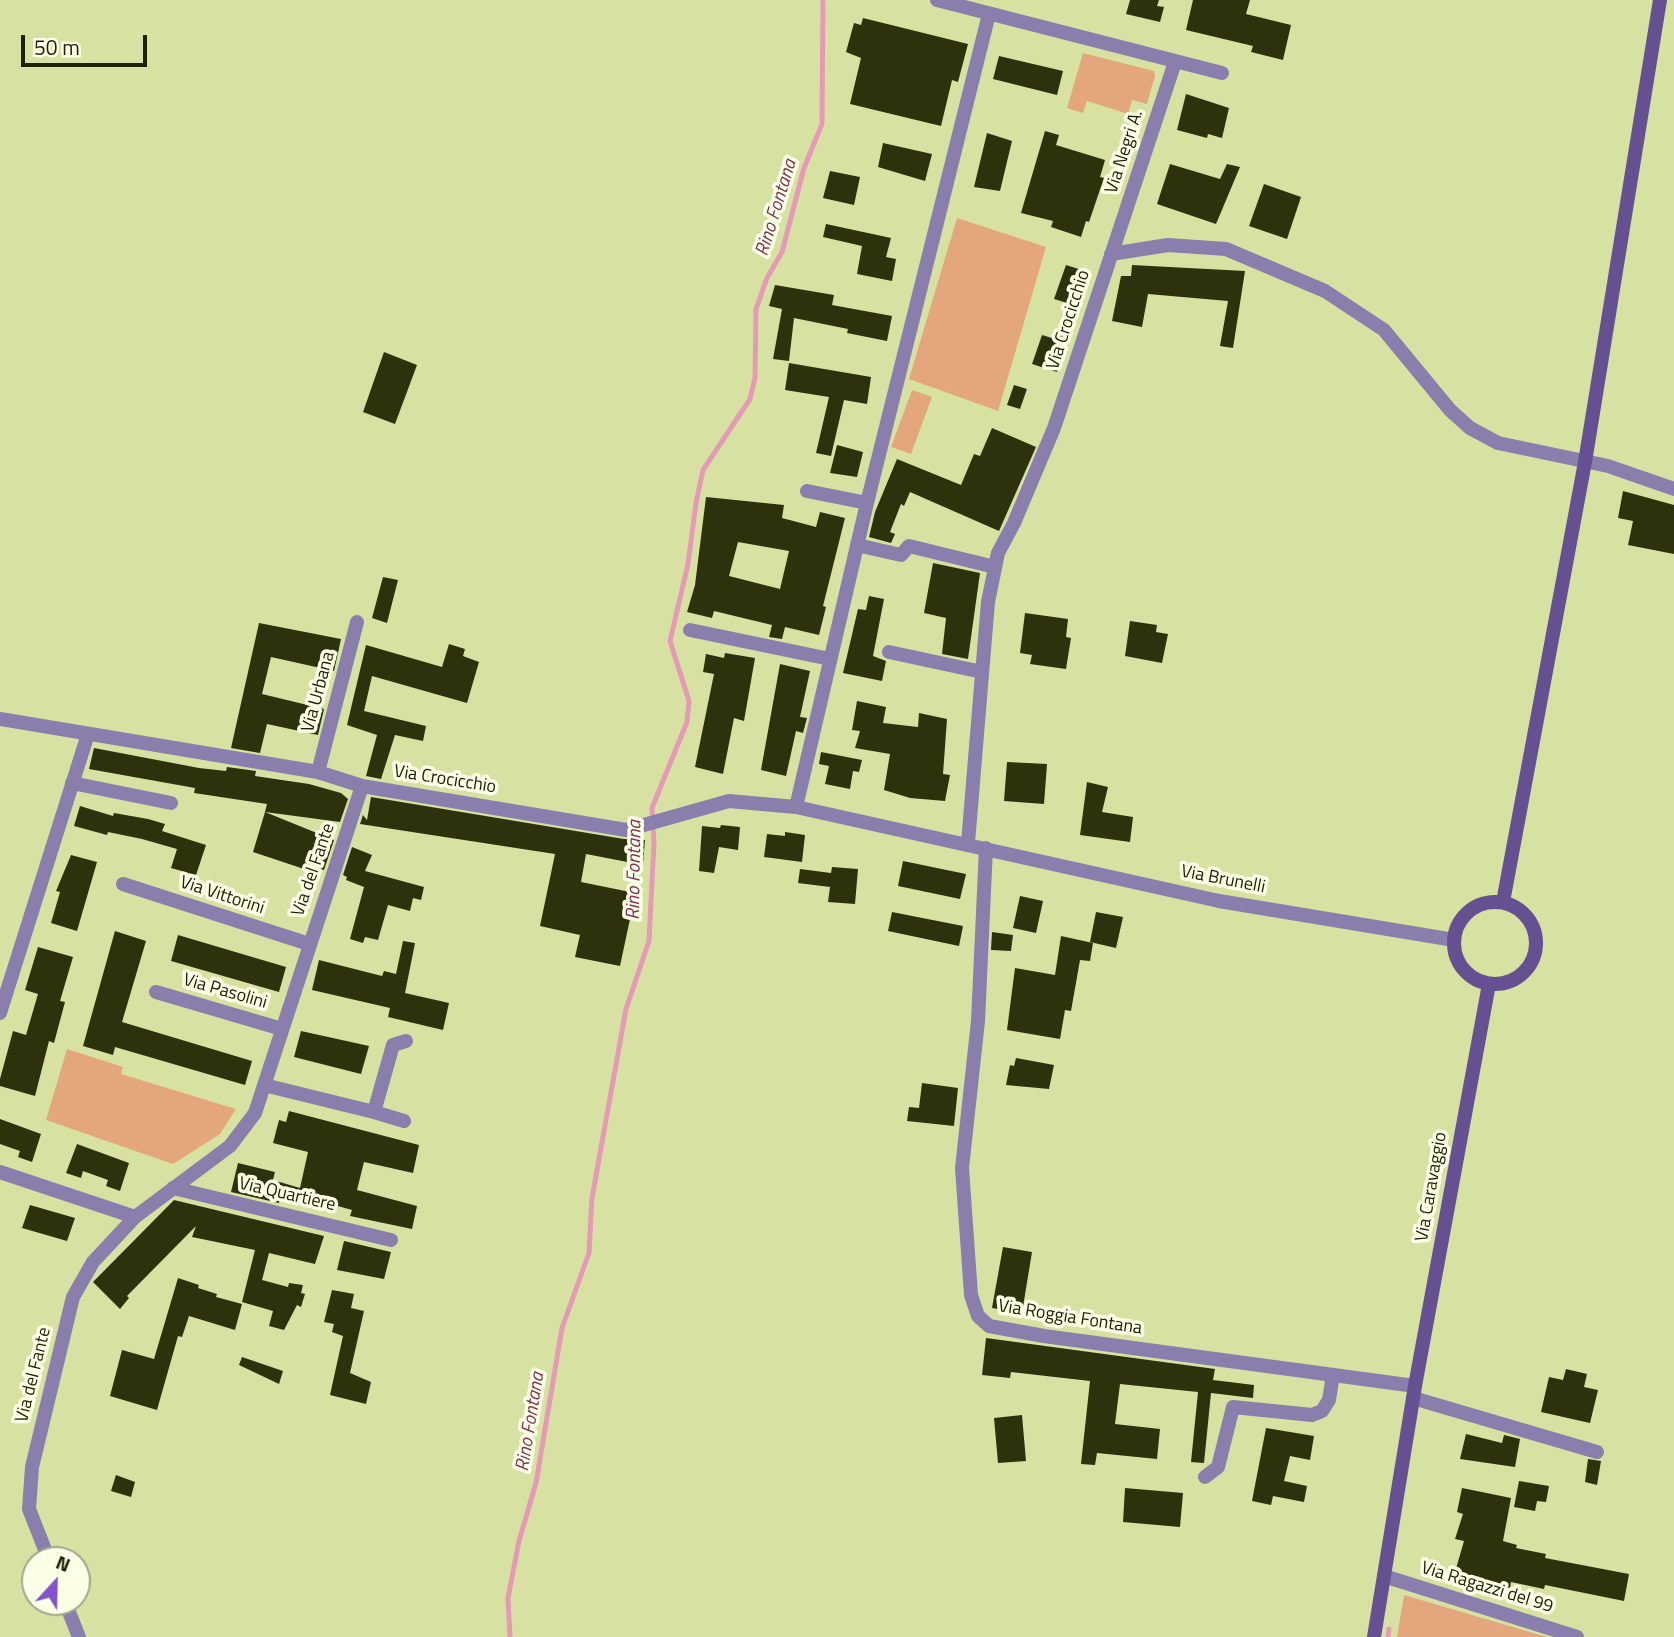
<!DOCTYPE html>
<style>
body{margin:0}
#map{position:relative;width:1674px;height:1637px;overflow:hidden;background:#d7e2a2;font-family:"Titillium Web",sans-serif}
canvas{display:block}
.north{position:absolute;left:21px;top:1546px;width:70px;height:70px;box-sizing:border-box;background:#faffe5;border:2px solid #a2a68c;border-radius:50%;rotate:22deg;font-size:19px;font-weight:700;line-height:28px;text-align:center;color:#1d2007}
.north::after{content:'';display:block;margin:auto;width:24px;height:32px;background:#7f54cd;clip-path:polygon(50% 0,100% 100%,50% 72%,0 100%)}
.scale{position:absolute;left:21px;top:35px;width:126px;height:32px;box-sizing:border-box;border:4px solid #1d2007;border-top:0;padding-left:9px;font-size:21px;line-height:24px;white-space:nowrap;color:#1d2007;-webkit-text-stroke:5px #faffe5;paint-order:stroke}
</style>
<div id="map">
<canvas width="1674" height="1637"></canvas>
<div class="north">N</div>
<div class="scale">50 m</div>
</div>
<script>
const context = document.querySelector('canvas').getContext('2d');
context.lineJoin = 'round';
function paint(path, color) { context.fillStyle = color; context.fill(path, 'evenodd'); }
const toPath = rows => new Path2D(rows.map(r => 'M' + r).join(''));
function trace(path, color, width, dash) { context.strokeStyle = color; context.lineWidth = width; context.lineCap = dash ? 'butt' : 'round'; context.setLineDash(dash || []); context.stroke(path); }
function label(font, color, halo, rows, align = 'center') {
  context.font = font + ' "Titillium Web",sans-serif'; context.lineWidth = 7; context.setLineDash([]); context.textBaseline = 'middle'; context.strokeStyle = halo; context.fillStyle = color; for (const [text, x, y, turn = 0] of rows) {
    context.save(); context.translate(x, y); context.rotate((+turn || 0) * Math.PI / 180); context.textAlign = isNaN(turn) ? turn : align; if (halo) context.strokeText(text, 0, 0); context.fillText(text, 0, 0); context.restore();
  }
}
paint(toPath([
 [1083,53,1154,71,1155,76,1147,104,1132,100,1128,114,1087,101,1083,113,1067,108],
 [957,218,1046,247,998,411,909,379],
 [912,390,932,397,911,454,891,447],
 [67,1049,123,1067,121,1074,236,1109,220,1134,173,1164,46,1120],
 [1404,1595,1547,1637,1397,1637]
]), '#e4a77d');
trace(toPath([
 [510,1637,508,1598,519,1541,536,1483,562,1328,589,1253,592,1198,626,1009,649,941,654,843,652,808,687,722,689,701,670,641,688,564,696,503,703,470,750,399,755,378,756,309,767,278,782,252,804,168,822,124,823,0],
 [1388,1637,1389,1629]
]), '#e59bb5', 5);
paint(toPath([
 [1130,0,1159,0,1157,6,1164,7,1160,22,1126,14],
 [1193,0,1250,0,1246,14,1291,25,1283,60,1251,52,1253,46,1186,30],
 [863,18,968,44,958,82,952,80,941,126,850,104,861,58,846,52,854,23,861,25],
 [999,56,1063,71,1057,95,993,79],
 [1186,94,1229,108,1222,138,1208,134,1207,138,1177,130],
 [1045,131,1059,135,1056,145,1105,160,1100,177,1104,178,1089,222,1086,221,1081,237,1051,227,1053,221,1021,213],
 [987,133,1012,141,1000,191,974,187],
 [883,143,932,154,925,181,878,167],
 [1170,164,1220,179,1227,164,1240,167,1216,224,1157,204],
 [830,171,860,177,854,205,823,198],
 [1264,184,1301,197,1287,239,1249,226],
 [826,224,891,238,886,257,896,259,892,281,857,274,862,246,823,237],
 [1066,265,1085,271,1077,306,1054,299],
 [1132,265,1245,271,1233,348,1220,346,1228,301,1148,294,1142,327,1112,321,1121,276,1131,276],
 [775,285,834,295,832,305,892,316,887,341,847,333,848,329,794,318,789,361,773,359,782,309,769,306],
 [1054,334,1067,338,1057,372,1032,364,1042,335,1052,338],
 [384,352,417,365,395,424,363,412],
 [789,363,871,377,867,404,844,400,831,456,816,453,829,397,785,390],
 [1014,385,1027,389,1020,409,1007,405],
 [992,428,1036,447,999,531,910,492,904,506,901,504,890,532,895,534,891,543,869,537,875,512,897,459,961,485,974,454,980,456],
 [837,445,863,452,857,477,830,473],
 [1623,491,1674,505,1674,554,1628,545,1633,521,1618,518],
 [706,497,784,505,782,518,816,527,820,512,845,518,823,606,826,607,819,635,785,627,782,639,769,637,772,625,714,611,712,618,687,612,695,585],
 [738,542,789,551,780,589,729,576],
 [933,563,980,573,968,659,942,654,946,618,924,613],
 [383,577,398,580,387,623,372,618],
 [869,596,884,599,873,656,886,661,882,681,843,673,858,609,866,610],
 [1025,613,1068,619,1066,637,1071,638,1066,669,1030,664,1032,655,1020,653],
 [1130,621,1157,625,1156,632,1168,634,1162,663,1125,656],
 [259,623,341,639,334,671,271,657,262,694,324,709,318,735,267,724,260,753,231,748],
 [449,644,465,649,463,656,479,662,467,703,372,676,364,711,426,726,423,741,395,735,381,779,366,776,377,735,347,725,366,645,442,667],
 [725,653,755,658,744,721,734,718,723,774,695,767,714,674,703,672,706,654,724,658],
 [780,664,810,671,800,717,807,718,803,733,796,731,786,776,761,770],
 [857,701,886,707,883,723,918,727,919,713,947,719,943,774,950,775,945,801,910,798,884,790,890,754,855,748,860,731,852,730],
 [94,748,199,768,226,771,227,767,256,771,255,776,309,784,341,793,348,799,340,822,265,812,267,804,194,793,195,788,89,769],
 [821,752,862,760,859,772,853,771,850,789,825,784,829,766,819,764],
 [1007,762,1047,764,1044,804,1004,801],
 [1087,782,1108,787,1102,812,1133,817,1130,842,1080,835],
 [371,797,624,839,645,840,643,865,586,854,581,882,640,894,635,920,630,919,620,966,575,957,580,935,540,926,555,854,360,824,363,815,367,820],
 [80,806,113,816,114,813,148,819,165,824,162,831,206,845,196,875,171,868,177,849,142,839,108,832,107,835,74,826],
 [265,812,334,840,324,870,317,868,316,873,253,852],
 [721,825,740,827,738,850,719,847,714,873,699,871,702,826,720,828],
 [785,832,805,835,802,862,764,857,767,834,785,836],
 [352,847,372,855,365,871,424,887,421,900,413,898,410,911,388,905,378,940,365,937,363,943,350,939,364,887,346,880,347,877,343,875],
 [71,855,97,862,77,931,51,923,60,892,56,891],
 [903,861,966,874,960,899,898,886],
 [832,867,858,869,855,904,828,902,830,887,798,883,800,869,831,873],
 [1020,896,1043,901,1036,933,1013,928],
 [892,912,963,926,959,946,888,931],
 [1096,912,1123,917,1116,948,1090,942],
 [115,931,146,941,122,1022,252,1061,245,1085,115,1047,113,1055,83,1046],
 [992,932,1013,935,1011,951,991,950],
 [178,935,286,967,279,992,171,961],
 [1061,936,1093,943,1090,961,1080,960,1071,1011,1065,1010,1060,1039,1007,1030,1015,968,1055,975],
 [403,941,415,943,405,993,449,1003,443,1030,388,1017,390,1008,312,990,319,960,382,976,384,971,396,974],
 [38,947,73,957,60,1001,65,1002,54,1043,49,1041,35,1096,0,1086,0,1079,13,1031,26,1035,38,994,25,990],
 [301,1031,369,1046,361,1074,294,1057],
 [1016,1058,1054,1065,1049,1089,1006,1085,1010,1065,1014,1066],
 [922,1083,958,1088,954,1126,907,1121,909,1107,919,1108],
 [289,1111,419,1145,413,1173,364,1162,357,1190,417,1206,412,1229,350,1216,352,1210,334,1205,333,1208,285,1197,280,1197,279,1203,231,1192,238,1163,275,1172,273,1180,300,1188,308,1152,273,1143,279,1120,286,1122],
 [0,1119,41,1134,32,1162,18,1157,20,1151,0,1144],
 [77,1144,129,1163,120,1191,106,1186,108,1180,83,1171,81,1178,66,1173],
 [174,1200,324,1236,315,1264,269,1253,262,1280,288,1287,289,1283,303,1285,301,1293,305,1294,301,1307,297,1305,284,1330,269,1326,273,1311,242,1302,255,1250,192,1237,196,1226,127,1296,129,1298,120,1309,93,1282],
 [30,1205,75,1218,67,1241,22,1228],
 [344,1241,391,1252,384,1279,337,1270],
 [1003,1247,1032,1252,1022,1313,992,1308],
 [178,1278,199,1285,198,1288,217,1294,216,1297,242,1304,235,1330,189,1316,182,1337,178,1336,157,1410,110,1396,122,1350,154,1359],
 [332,1290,354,1294,351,1308,364,1311,350,1373,371,1382,366,1404,330,1395,343,1336,332,1332,334,1324,324,1322],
 [986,1338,1215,1369,1213,1380,1254,1385,1253,1398,1211,1393,1204,1463,1191,1462,1198,1392,1120,1384,1115,1424,1160,1429,1157,1459,1097,1453,1095,1465,1081,1464,1090,1381,1011,1372,1010,1378,982,1375],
 [242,1357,283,1371,279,1384,239,1365],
 [1566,1369,1587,1374,1584,1387,1598,1390,1590,1423,1541,1412,1549,1377,1563,1380],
 [1022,1415,1026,1461,998,1463,994,1418],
 [1266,1428,1314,1436,1310,1460,1290,1456,1284,1481,1307,1486,1304,1502,1273,1496,1271,1505,1252,1501],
 [1466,1434,1502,1443,1504,1435,1520,1439,1515,1467,1460,1459],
 [1588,1459,1601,1461,1597,1485,1585,1482],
 [116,1475,135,1482,131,1497,111,1491],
 [1519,1481,1549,1486,1546,1502,1537,1501,1535,1511,1514,1507],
 [1125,1488,1183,1493,1180,1527,1123,1522],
 [1462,1488,1511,1498,1503,1541,1517,1545,1516,1548,1546,1554,1545,1558,1629,1574,1624,1601,1545,1585,1544,1589,1511,1582,1510,1588,1455,1572,1464,1541,1455,1539,1463,1514,1457,1512]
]), '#2d320d');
trace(toPath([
 [937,0,1222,73],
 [1111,254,1168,245,1226,249,1325,291,1384,330,1450,410,1470,428,1498,443,1608,466,1674,489],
 [807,491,867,503],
 [857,545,901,555,909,546,995,567],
 [690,630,830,659],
 [889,652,982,672],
 [0,719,318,772,362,786,626,830,729,801,796,807,1219,901,1454,940],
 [318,772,357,622],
 [72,783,171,803],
 [796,807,867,503,989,14],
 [968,843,988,602,998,553,1014,523,1054,428,1175,62],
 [986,848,978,1021,962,1168,971,1295,978,1316,989,1326,1044,1336,1415,1386],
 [123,884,309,944],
 [156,992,282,1029],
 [0,1013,88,734],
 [264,1085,374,1112,393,1045,406,1041],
 [374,1112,404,1121],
 [0,1172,135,1217],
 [173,1188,391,1240],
 [1413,1398,1597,1452],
 [1205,1477,1218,1467,1233,1407,1312,1415,1322,1411,1329,1400,1333,1375],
 [49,1560,29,1509,32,1467,73,1297,93,1262,135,1217,230,1146,255,1113,362,786],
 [1384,1576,1577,1637],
 [65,1602,79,1637]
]), '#8a7eac', 14);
trace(toPath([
 '1454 943a41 41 0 1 1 82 0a41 41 0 1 1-82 0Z',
 [1503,902,1585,462,1660,0],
 [1374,1637,1415,1386,1489,984]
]), '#655192', 14);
label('18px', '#1d2007', '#faffe5', [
 ["Via Negri A.",1125,152,-72],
 ["Via Crocicchio",1069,320,-72],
 ["Via Urbana",319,692,-75],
 ["Via Crocicchio",445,780,9],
 ["Via del Fante",314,870,-71],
 ["Via Brunelli",1223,880,11],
 ["Via Vittorini",222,896,18],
 ["Via Pasolini",225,992,16],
 ["Via Caravaggio",1432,1187,-80],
 ["Via Quartiere",287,1195,13],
 ["Via Roggia Fontana",1070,1318,9],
 ["Via del Fante",34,1375,-76],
 ["Via Ragazzi del 99",1487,1588,17]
]);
label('italic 19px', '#852f55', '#faffe5', [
 ["Rino Fontana",777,208,-73],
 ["Rino Fontana",635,870,-89],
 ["Rino Fontana",531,1422,-81]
]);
</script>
